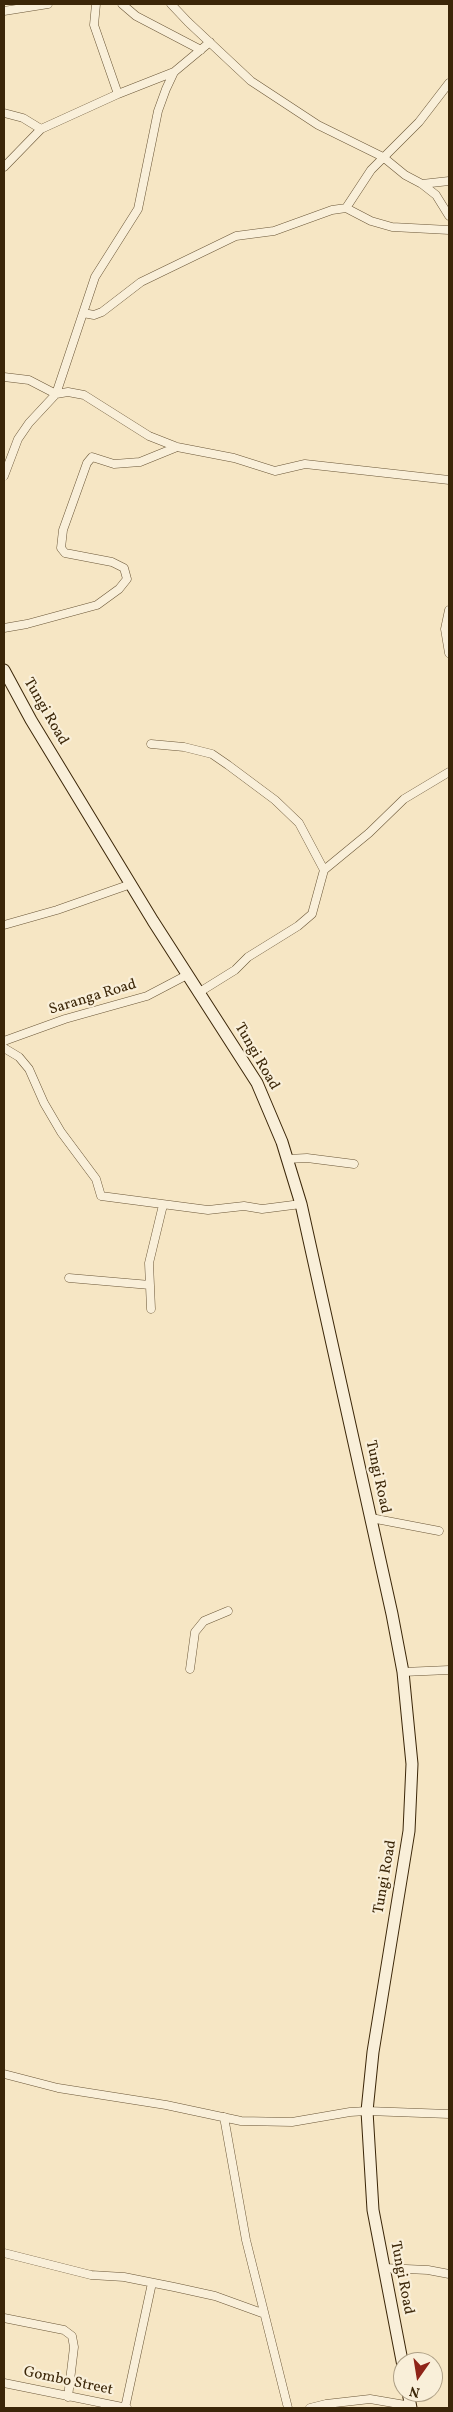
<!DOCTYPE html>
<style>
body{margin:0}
#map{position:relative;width:453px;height:2412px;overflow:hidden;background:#f6e6c4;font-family:Vollkorn,serif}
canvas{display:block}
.frame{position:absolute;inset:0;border:5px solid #3b2608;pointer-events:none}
.north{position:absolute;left:393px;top:2352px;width:50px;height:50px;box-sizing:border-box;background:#f9efd9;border:1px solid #ad9f85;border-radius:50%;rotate:193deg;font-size:14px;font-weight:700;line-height:20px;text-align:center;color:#3b2608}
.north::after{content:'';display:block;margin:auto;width:18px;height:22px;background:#8f2418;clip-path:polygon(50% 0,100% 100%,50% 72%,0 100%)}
</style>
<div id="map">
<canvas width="453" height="2412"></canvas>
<div class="frame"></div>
<div class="north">N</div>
</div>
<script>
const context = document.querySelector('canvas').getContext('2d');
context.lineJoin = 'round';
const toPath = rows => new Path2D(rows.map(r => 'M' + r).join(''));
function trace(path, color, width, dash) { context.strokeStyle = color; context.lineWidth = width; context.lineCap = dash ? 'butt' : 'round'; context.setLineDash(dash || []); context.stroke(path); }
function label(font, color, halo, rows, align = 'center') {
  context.font = font + ' Vollkorn,serif'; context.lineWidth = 4.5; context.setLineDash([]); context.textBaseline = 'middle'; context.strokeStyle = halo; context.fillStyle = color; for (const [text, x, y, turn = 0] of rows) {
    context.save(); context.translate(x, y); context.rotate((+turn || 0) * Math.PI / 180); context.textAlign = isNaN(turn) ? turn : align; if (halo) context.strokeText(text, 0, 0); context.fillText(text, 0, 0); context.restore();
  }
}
const minor = toPath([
 [96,4,94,25,118,94],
 [122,4,136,16,201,50],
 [171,4,188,22,251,81,318,125,383,157,405,175,422,184,436,195,449,216],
 [4,11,48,4],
 [4,113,23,118,41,129],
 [4,167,41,129,118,94,174,72],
 [422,184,449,181],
 [346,208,371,170,419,122,449,83],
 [83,313,94,315,102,312,141,282,236,236,274,231,332,210,346,208,371,221,392,227,449,230],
 [4,377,29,380,56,394,68,392,84,395,149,436,177,447,234,458,275,471,305,464,449,480],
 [4,476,18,439,29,423,56,394,95,277,138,209,158,111,166,89,174,72,210,42],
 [449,610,445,629,449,653],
 [4,628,27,624,97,605,119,589,127,579,124,568,112,562,65,553,61,548,63,530,87,463,92,457,114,464,140,462,177,447],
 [151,744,184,747,212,754,228,765,275,800,299,823,324,870,312,914,298,926,248,957,235,970,198,993],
 [324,870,369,833,404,799,449,772],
 [4,925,57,910,131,884],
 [4,1041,65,1019,147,996,187,975],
 [4,1048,19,1057,29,1069,44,1103,61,1132,96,1179,101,1196,208,1210,244,1206,262,1209,301,1204],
 [287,1159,307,1158,354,1164],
 [69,1278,150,1285],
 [151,1309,149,1263,163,1205],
 [371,1518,439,1531],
 [190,1669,195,1632,204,1621,228,1611],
 [403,1672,449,1670],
 [4,2074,58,2088,166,2105,241,2121,292,2122,350,2112,367,2111,449,2114],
 [224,2117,246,2240,288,2408],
 [4,2253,91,2275,124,2277,174,2287,215,2296,262,2313],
 [384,2268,428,2270,449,2274],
 [4,2318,64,2330,72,2336,74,2347,68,2397],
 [4,2383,127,2408],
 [125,2408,152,2283],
 [310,2408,326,2404,370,2399,411,2406]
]);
const secondary = toPath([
 [4,670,31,720,153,921,257,1083,282,1142,301,1204,392,1614,403,1672,412,1764,409,1831,373,2052,367,2111,373,2210,403,2366],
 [408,2392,411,2408]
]);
trace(minor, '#6a5637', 9);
trace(secondary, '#3b2608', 13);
trace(minor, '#f9efd9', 8);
trace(secondary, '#f9efd9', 11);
label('15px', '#3b2608', '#f9efd9', [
 ["Tungi Road",45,712,60],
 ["Saranga Road",93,998,-17],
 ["Tungi Road",256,1057,60],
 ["Tungi Road",377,1477,78],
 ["Tungi Road",386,1877,-80],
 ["Tungi Road",401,2278,79],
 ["Gombo Street",68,2382,12]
]);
</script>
